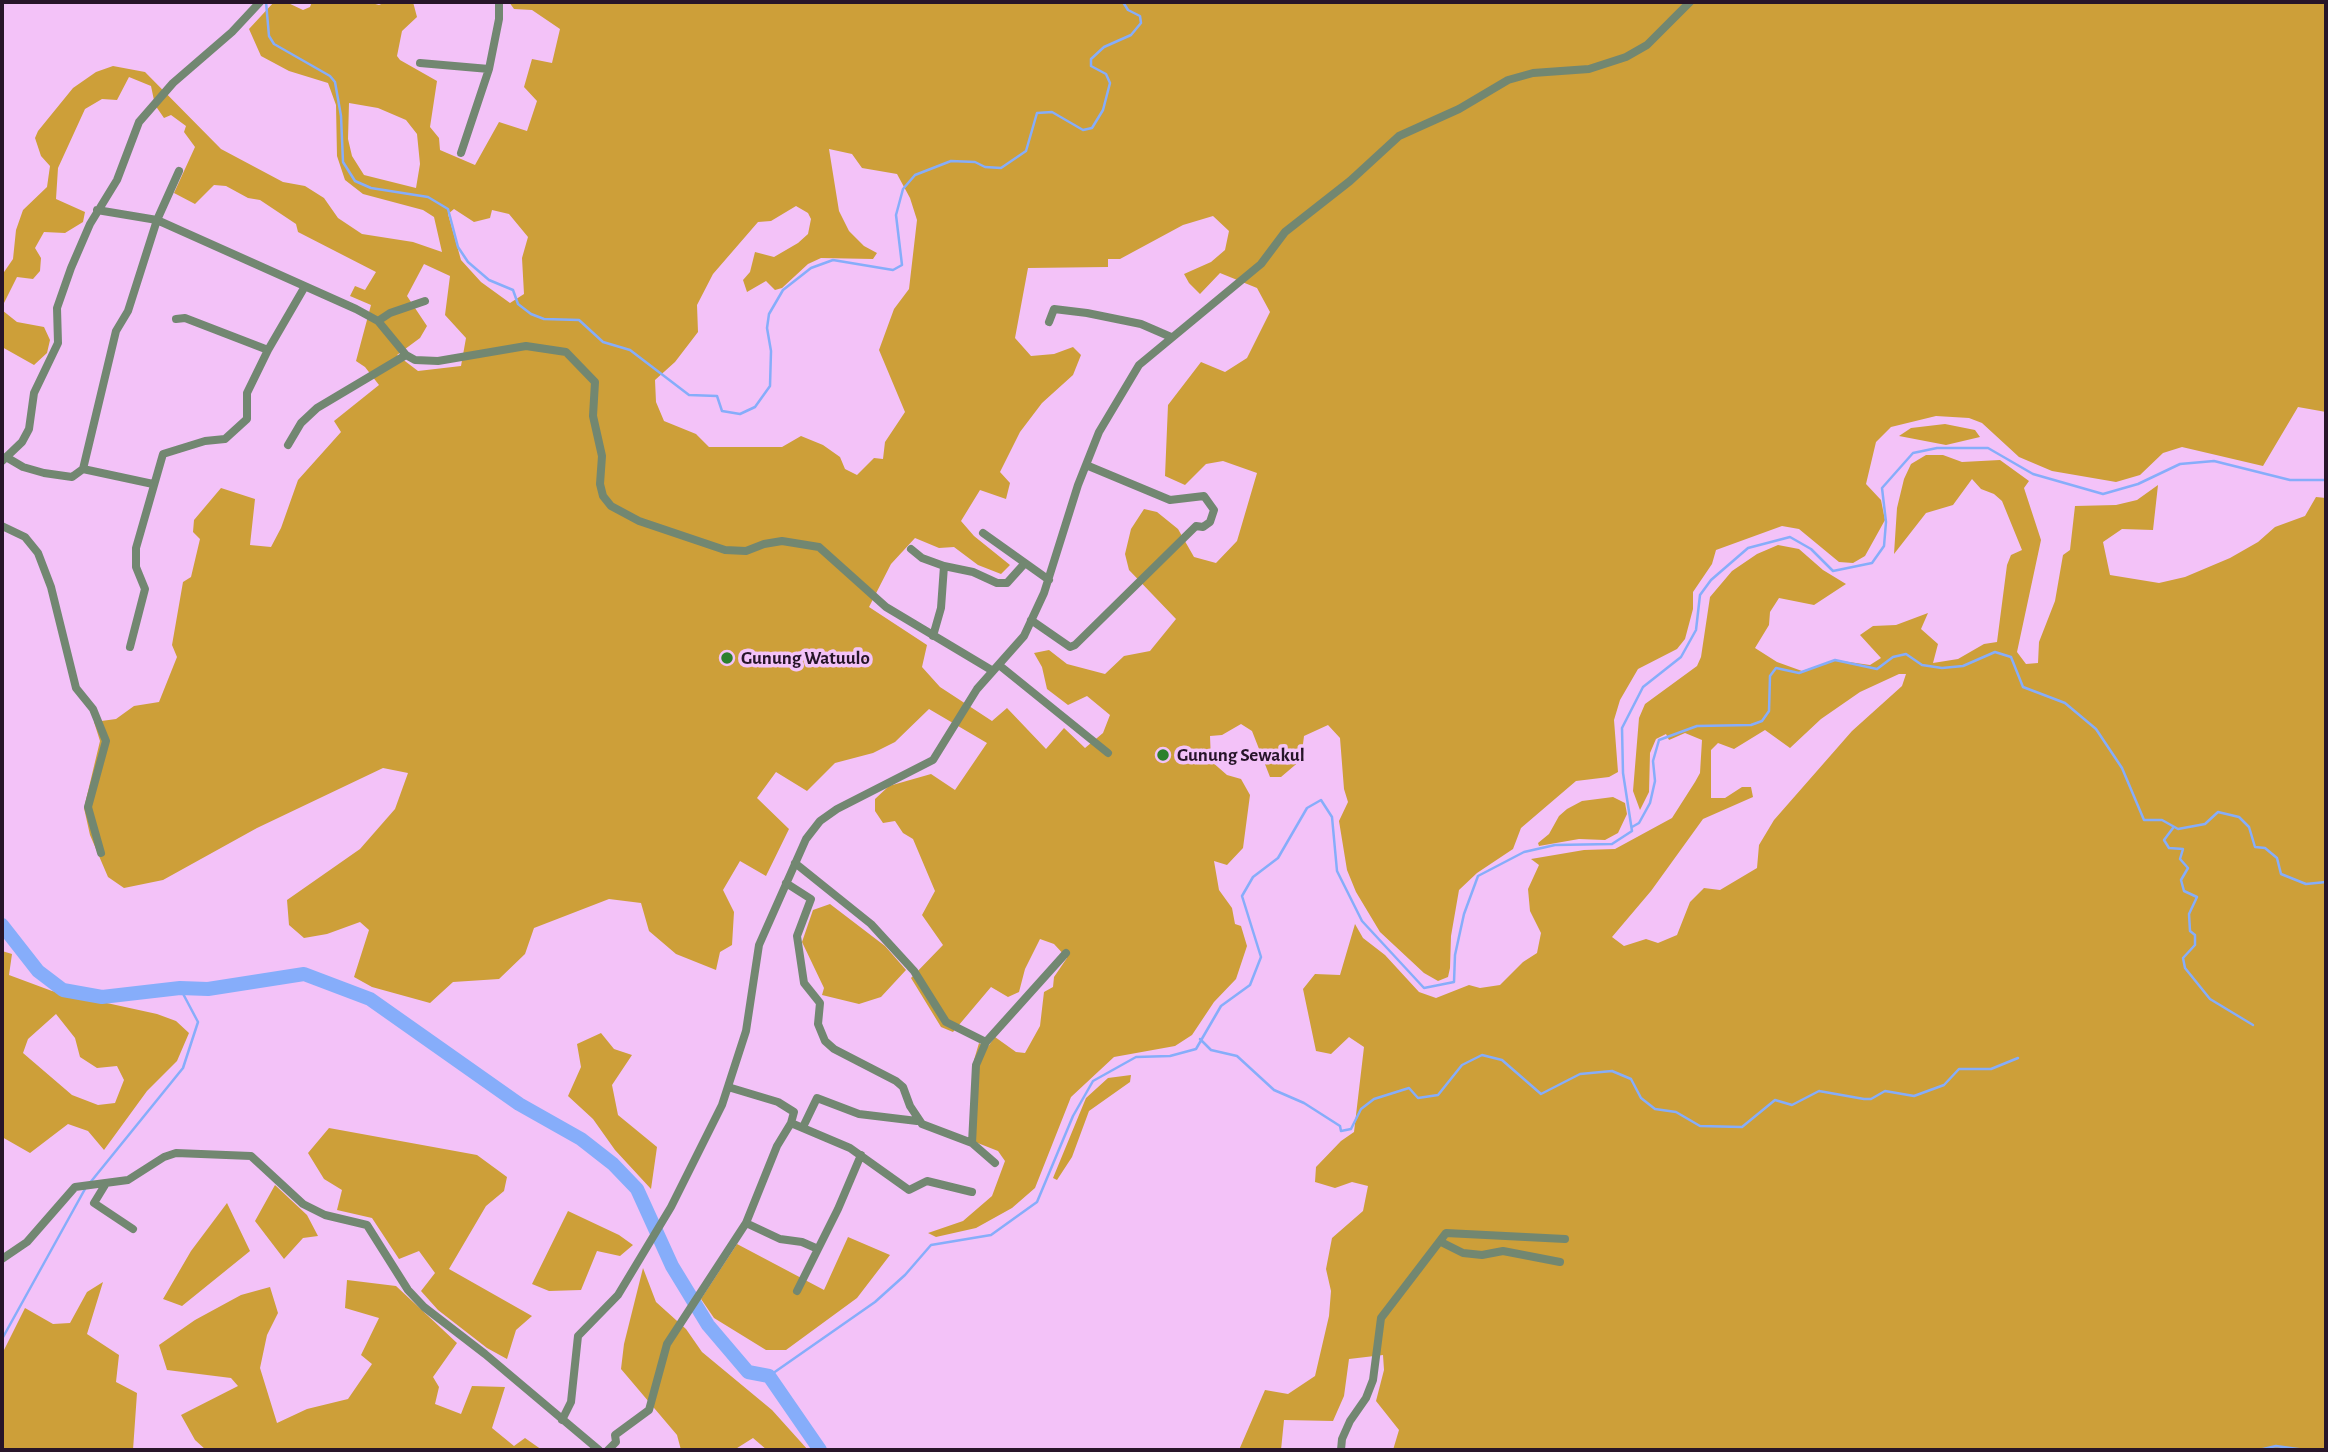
<!DOCTYPE html>
<style>
body{margin:0}
#map{position:relative;width:2328px;height:1452px;overflow:hidden;background:#f3c2f8;font-family:"Alegreya Sans",sans-serif}
canvas{display:block}
.frame{position:absolute;inset:0;border:4px solid #271529;pointer-events:none}
</style>
<div id="map">
<canvas width="2328" height="1452"></canvas>
<div class="frame"></div>
</div>
<script>
const context = document.querySelector('canvas').getContext('2d');
context.lineJoin = 'round';
function paint(path, color) { context.fillStyle = color; context.fill(path, 'evenodd'); }
const toPath = rows => new Path2D(rows.map(r => 'M' + r).join(''));
function trace(path, color, width, dash) { context.strokeStyle = color; context.lineWidth = width; context.lineCap = dash ? 'butt' : 'round'; context.setLineDash(dash || []); context.stroke(path); }
function label(font, color, halo, rows, align = 'center') {
  context.font = font + ' "Alegreya Sans",sans-serif'; context.lineWidth = 7; context.setLineDash([]); context.textBaseline = 'middle'; context.strokeStyle = halo; context.fillStyle = color; for (const [text, x, y, turn = 0] of rows) {
    context.save(); context.translate(x, y); context.rotate((+turn || 0) * Math.PI / 180); context.textAlign = isNaN(turn) ? turn : align; if (halo) context.strokeText(text, 0, 0); context.fillText(text, 0, 0); context.restore();
  }
}
paint(toPath([
 [274,2,286,2,303,10,310,7,312,2,368,2,379,5,386,2,413,2,417,17,402,31,397,56,400,60,437,81,430,127,439,138,440,150,475,165,499,122,527,131,537,101,524,87,532,59,552,63,560,29,532,10,514,9,509,2,2326,2,2326,412,2298,407,2263,466,2182,447,2163,453,2140,475,2116,482,2052,471,2019,457,1982,423,1969,418,1936,416,1891,427,1876,442,1866,484,1881,500,1885,520,1865,556,1853,563,1839,562,1799,529,1782,526,1716,550,1712,564,1693,592,1693,609,1685,639,1677,649,1638,669,1620,700,1614,720,1618,772,1609,777,1576,781,1521,828,1513,849,1477,873,1459,890,1451,936,1450,968,1448,977,1438,981,1424,973,1380,932,1356,892,1347,870,1339,821,1348,802,1344,789,1340,738,1328,725,1304,736,1301,760,1281,777,1270,777,1252,731,1241,724,1222,735,1210,736,1211,761,1227,775,1241,779,1250,795,1243,848,1227,865,1214,861,1219,890,1232,908,1235,924,1241,926,1247,946,1236,979,1214,1002,1192,1035,1175,1046,1114,1057,1071,1097,1035,1188,1012,1208,976,1228,936,1237,928,1233,963,1221,992,1196,1005,1161,998,1151,970,1140,974,1060,979,1043,987,1048,995,1037,1016,1052,1025,1053,1040,1026,1044,992,1053,987,1054,977,1067,958,1054,944,1040,939,1025,969,1019,992,1008,997,991,987,953,1032,941,1027,911,978,943,945,922,915,935,891,913,839,903,833,895,821,883,823,875,811,875,799,889,786,931,774,955,790,987,743,929,709,895,742,873,753,835,763,807,791,776,772,757,798,789,829,766,876,740,861,723,890,734,912,732,945,720,952,716,970,676,954,649,931,641,903,609,899,534,928,525,954,499,979,453,982,430,1003,372,987,354,977,369,930,360,922,327,934,304,938,289,925,287,900,360,849,395,809,408,773,383,768,257,828,163,880,124,888,108,877,90,835,84,808,100,741,94,722,116,719,134,706,159,702,177,657,172,645,183,582,191,577,200,539,193,532,194,520,221,488,255,499,250,545,271,547,281,528,298,480,341,432,334,421,379,385,365,367,356,361,371,305,350,296,355,286,365,290,376,272,298,232,296,224,260,200,248,198,226,186,214,185,195,204,174,193,195,147,184,132,186,126,171,115,164,118,155,105,151,86,129,77,117,100,102,99,85,109,58,168,56,199,85,212,83,222,65,233,44,232,35,248,41,258,40,271,33,279,17,277,2,307,2,275,13,259,16,230,23,210,47,187,50,166,41,156,35,138,38,131,73,88,96,72,113,66,145,72,221,149,283,182,305,186,324,198,338,218,362,234,413,242,442,252,434,217,423,210,363,194,345,180,337,156,336,105,328,83,289,71,261,56,249,29],
 [349,103,378,108,406,120,417,134,420,164,416,188,364,175,352,156,348,139],
 [829,149,852,154,862,168,897,174,910,198,917,220,909,289,894,309,879,350,905,412,885,442,883,459,874,458,857,475,845,469,840,457,823,445,801,436,782,447,709,447,696,434,664,421,656,402,655,380,675,362,698,332,697,305,713,274,758,222,771,221,796,206,808,213,811,219,808,234,798,243,774,257,755,252,750,272,743,280,747,292,766,281,775,290,782,288,808,264,821,258,873,259,877,253,864,246,849,231,839,211],
 [454,209,474,222,490,218,492,210,509,214,528,237,522,258,524,294,510,303,481,282,461,260,448,214],
 [1213,216,1229,231,1225,250,1211,262,1184,274,1189,283,1200,294,1220,273,1257,288,1270,312,1247,358,1225,372,1201,362,1168,405,1165,476,1185,485,1206,464,1223,461,1257,473,1237,541,1216,563,1194,557,1178,529,1157,512,1144,509,1131,529,1125,554,1129,570,1176,619,1150,651,1124,656,1105,674,1067,664,1049,650,1034,653,1042,667,1047,689,1068,705,1087,696,1110,715,1103,733,1085,748,1064,728,1046,749,1007,708,992,721,940,687,922,667,927,645,869,607,891,564,915,538,939,548,954,547,978,565,1001,574,1010,565,974,536,961,521,980,490,1006,499,1010,483,1000,472,1020,432,1042,403,1073,375,1081,355,1073,347,1054,354,1031,356,1015,338,1028,268,1108,267,1108,259,1120,259,1183,225],
 [424,264,450,276,445,315,466,338,461,366,418,371,397,355,420,338,427,326,407,296],
 [2,310,17,322,44,327,50,340,47,353,34,365,2,347],
 [1945,424,1975,430,1980,437,1946,445,1899,436,1911,428],
 [1926,455,1943,455,1962,462,2000,460,2029,481,2024,488,2041,540,2017,652,2026,664,2038,663,2039,642,2055,601,2063,555,2070,550,2075,506,2116,505,2137,500,2158,485,2153,530,2122,529,2103,542,2110,575,2159,583,2185,577,2230,558,2258,542,2275,527,2305,516,2316,497,2326,498,2326,1450,1393,1450,1399,1430,1376,1401,1384,1370,1383,1355,1349,1359,1344,1396,1333,1421,1284,1420,1281,1450,1239,1450,1265,1390,1288,1394,1315,1376,1329,1316,1331,1291,1326,1269,1332,1238,1363,1211,1368,1186,1352,1182,1335,1188,1315,1182,1316,1167,1341,1141,1354,1132,1364,1047,1349,1037,1331,1054,1316,1051,1303,989,1315,974,1340,975,1355,924,1363,938,1385,955,1419,992,1436,998,1469,985,1480,988,1500,985,1523,962,1537,953,1541,933,1530,911,1528,889,1539,865,1531,859,1584,850,1615,849,1672,818,1695,782,1700,773,1702,740,1685,733,1669,740,1666,734,1656,739,1650,753,1649,792,1640,810,1633,791,1639,718,1645,704,1697,666,1701,657,1710,597,1732,571,1757,554,1778,545,1799,549,1823,570,1846,584,1814,605,1779,598,1770,612,1769,625,1755,648,1777,662,1802,671,1835,660,1870,665,1881,658,1860,635,1873,626,1896,625,1928,613,1921,629,1938,644,1933,663,1958,659,1984,644,1997,642,2007,565,2011,555,2022,550,2002,501,1994,494,1981,489,1972,479,1953,505,1926,513,1894,554,1897,508,1904,479,1911,464],
 [1899,674,1906,674,1902,686,1852,731,1774,820,1759,845,1757,868,1720,890,1704,888,1690,902,1677,935,1658,943,1646,939,1624,946,1612,937,1651,891,1703,819,1753,797,1751,787,1742,787,1725,798,1711,798,1711,750,1718,743,1734,749,1765,730,1790,748,1821,719,1860,692],
 [1613,797,1625,803,1627,814,1618,833,1605,840,1579,839,1539,846,1538,843,1549,834,1559,816,1567,809,1582,801],
 [830,904,885,946,906,970,881,997,859,1004,822,995,824,988,802,942,813,910],
 [2,951,12,954,9,975,52,991,157,1014,176,1021,189,1033,177,1061,147,1091,104,1150,88,1131,68,1124,30,1153,2,1137],
 [56,1014,75,1038,80,1057,97,1068,117,1066,124,1080,115,1103,98,1105,72,1095,23,1053,28,1039],
 [601,1033,614,1049,632,1055,612,1085,618,1115,657,1147,651,1189,615,1150,593,1119,568,1096,581,1067,577,1044],
 [1131,1075,1130,1082,1089,1111,1072,1157,1057,1180,1053,1178,1086,1098,1108,1078],
 [329,1128,477,1155,507,1177,504,1191,486,1206,449,1269,532,1316,516,1330,507,1359,487,1348,438,1310,421,1291,435,1273,419,1251,399,1259,372,1218,337,1210,342,1190,324,1179,308,1153],
 [275,1185,307,1215,318,1236,303,1238,284,1259,255,1221],
 [227,1203,250,1251,182,1306,163,1299,191,1251],
 [568,1211,619,1235,633,1245,620,1256,597,1251,581,1290,549,1291,532,1284],
 [848,1237,890,1255,857,1298,786,1350,766,1350,714,1318,701,1299,737,1244,824,1290],
 [643,1268,656,1302,686,1329,702,1352,772,1410,808,1450,767,1450,753,1438,734,1450,681,1450,677,1435,621,1369,624,1344],
 [347,1280,396,1286,457,1343,433,1377,439,1387,435,1404,461,1414,472,1386,505,1387,492,1428,514,1446,525,1438,542,1450,206,1450,195,1440,181,1415,238,1386,231,1378,167,1370,159,1345,195,1320,241,1295,270,1287,278,1313,267,1335,260,1368,277,1423,307,1409,348,1399,372,1364,361,1355,379,1318,345,1308],
 [103,1282,87,1334,119,1355,116,1382,137,1393,133,1450,2,1450,2,1354,25,1308,53,1324,70,1323,87,1292]
]), '#cd9f39');
trace(toPath([
 [266,2,269,36,274,44,330,76,335,82,341,116,343,162,355,181,371,188,428,197,448,209,458,247,468,262,489,280,513,290,518,304,531,314,544,319,579,320,603,342,630,350,689,395,717,396,722,411,740,414,755,407,770,386,771,351,767,328,769,314,783,290,811,268,833,260,893,270,902,265,896,215,903,189,915,175,951,161,975,162,985,167,1001,168,1026,151,1037,113,1052,112,1083,130,1092,128,1103,110,1110,83,1106,74,1091,66,1091,59,1104,47,1131,35,1141,23,1140,16,1128,10,1123,2],
 [1632,827,1639,823,1650,803,1655,781,1653,761,1659,740,1697,726,1751,725,1762,721,1769,711,1770,676,1776,668,1799,673,1835,660,1877,669,1893,657,1906,654,1922,665,1942,668,1963,666,1995,652,2011,657,2023,687,2065,703,2096,729,2122,768,2144,820,2162,820,2178,829,2205,824,2218,812,2239,817,2249,827,2255,847,2265,848,2277,858,2281,874,2306,884,2326,882],
 [2173,828,2164,840,2169,848,2183,849,2180,859,2188,868,2181,880,2184,891,2197,897,2189,914,2190,931,2195,935,2195,945,2183,958,2185,968,2210,999,2253,1025],
 [1200,1039,1211,1050,1237,1056,1274,1090,1304,1103,1340,1126,1341,1131,1351,1129,1361,1109,1374,1099,1409,1088,1418,1098,1438,1095,1462,1065,1482,1055,1502,1060,1541,1094,1580,1074,1612,1071,1631,1079,1641,1098,1655,1109,1676,1112,1700,1126,1742,1127,1775,1100,1792,1105,1819,1091,1864,1099,1871,1099,1885,1091,1914,1096,1944,1085,1959,1069,1991,1069,2018,1058],
 [89,1184,183,1068,198,1022,180,988],
 [2,1339,85,1189],
 [769,1376,875,1302,905,1275,931,1245,991,1235,1037,1202,1073,1116,1093,1081,1136,1057,1170,1056,1196,1049,1221,1006,1250,985,1261,957,1242,896,1253,877,1278,858,1307,808,1321,800,1332,817,1337,871,1362,921,1424,988,1454,982,1455,955,1464,914,1478,876,1524,852,1555,845,1612,844,1632,831,1623,773,1622,728,1643,687,1681,657,1696,630,1700,595,1711,580,1748,548,1790,537,1811,549,1833,571,1872,563,1884,546,1886,522,1882,488,1913,453,1937,448,1988,448,2033,474,2103,494,2138,484,2180,464,2214,461,2290,480,2326,480],
 [2259,1450,2276,1446,2305,1450]
]), '#86adfa', 2.5);
trace(toPath([
 [2,925,38,971,63,990,102,997,180,988,208,989,304,974,370,999,519,1104,581,1139,613,1164,637,1189,672,1266,708,1325,748,1372,769,1376,820,1450]
]), '#86adfa', 14);
trace(toPath([
 [420,63,489,69],
 [461,153,489,69,499,19,499,2],
 [97,210,157,220,356,309,378,321,406,355,415,360,438,361,526,346,566,352,595,382,593,416,602,456,600,484,603,496,611,506,639,521,725,550,746,551,764,544,782,541,819,547,886,607,993,671],
 [176,319,185,318,268,350],
 [378,321,390,313,425,301],
 [1049,322,1054,309,1087,313,1141,324,1171,337],
 [288,445,301,423,317,408,406,355],
 [6,457,23,467,44,473,72,477,83,469,153,484],
 [2,461,22,442,29,429,34,393,58,343,57,308,71,268,90,224,117,180,139,122,173,83,232,32,260,2],
 [83,469,116,331,128,311,157,220,179,171],
 [2,526,25,537,38,553,51,587,76,688,93,709,106,741,88,807,101,853],
 [983,533,1049,580],
 [911,549,922,558,944,566,941,608,933,636],
 [944,566,973,572,997,583,1007,583,1025,563],
 [1031,620,1070,647,1075,645,1196,526,1203,527,1210,522,1214,510,1204,496,1170,500,1086,465],
 [130,647,145,589,136,567,136,548,163,454,205,441,225,439,247,419,247,393,268,350,304,288],
 [999,665,1108,753],
 [795,863,871,924,914,971,946,1022,986,1042],
 [786,883,811,899,797,936,804,983,820,1003,818,1024,825,1041,834,1049,896,1081,903,1087,910,1106,922,1124,972,1143],
 [728,1087,778,1102,794,1112,791,1123,850,1148,909,1190,927,1181,972,1192],
 [803,1127,817,1098,859,1114,917,1121],
 [995,1163,972,1143,976,1065,986,1042,1066,953],
 [105,1185,94,1203,133,1229],
 [746,1223,780,1239,802,1242,818,1249],
 [1441,1242,1463,1253,1482,1255,1503,1251,1560,1262],
 [2,1259,27,1242,75,1187,128,1180,164,1157,176,1153,251,1156,303,1204,325,1215,367,1225,408,1290,424,1307,485,1354,599,1450],
 [797,1291,838,1209,861,1155],
 [562,1420,571,1402,578,1336,618,1295,671,1207,722,1105,746,1031,759,945,806,839,820,821,837,809,933,760,977,689,1024,636,1044,593,1078,485,1099,432,1139,365,1261,264,1285,232,1350,181,1399,136,1459,109,1508,80,1533,73,1589,69,1626,57,1647,45,1690,2],
 [608,1450,616,1442,615,1435,649,1410,667,1344,746,1223,777,1146,791,1123],
 [1341,1450,1342,1439,1350,1421,1366,1398,1373,1380,1381,1318,1446,1233,1565,1239]
]), '#728771', 8);
for (const [x, y, r, color] of [
 [727,658,7,"#2c802d"],
 [1163,755,7,"#2c802d"]
]) { const dot = new Path2D(); dot.arc(x, y, r, 0, 2 * Math.PI); context.fillStyle = color; context.fill(dot); trace(dot, '#f3c2f8', 2.5); }
label('bold 19px', '#271529', '#f3c2f8', [
 ["Gunung Watuulo",741,658],
 ["Gunung Sewakul",1177,755]
], 'left');
</script>
